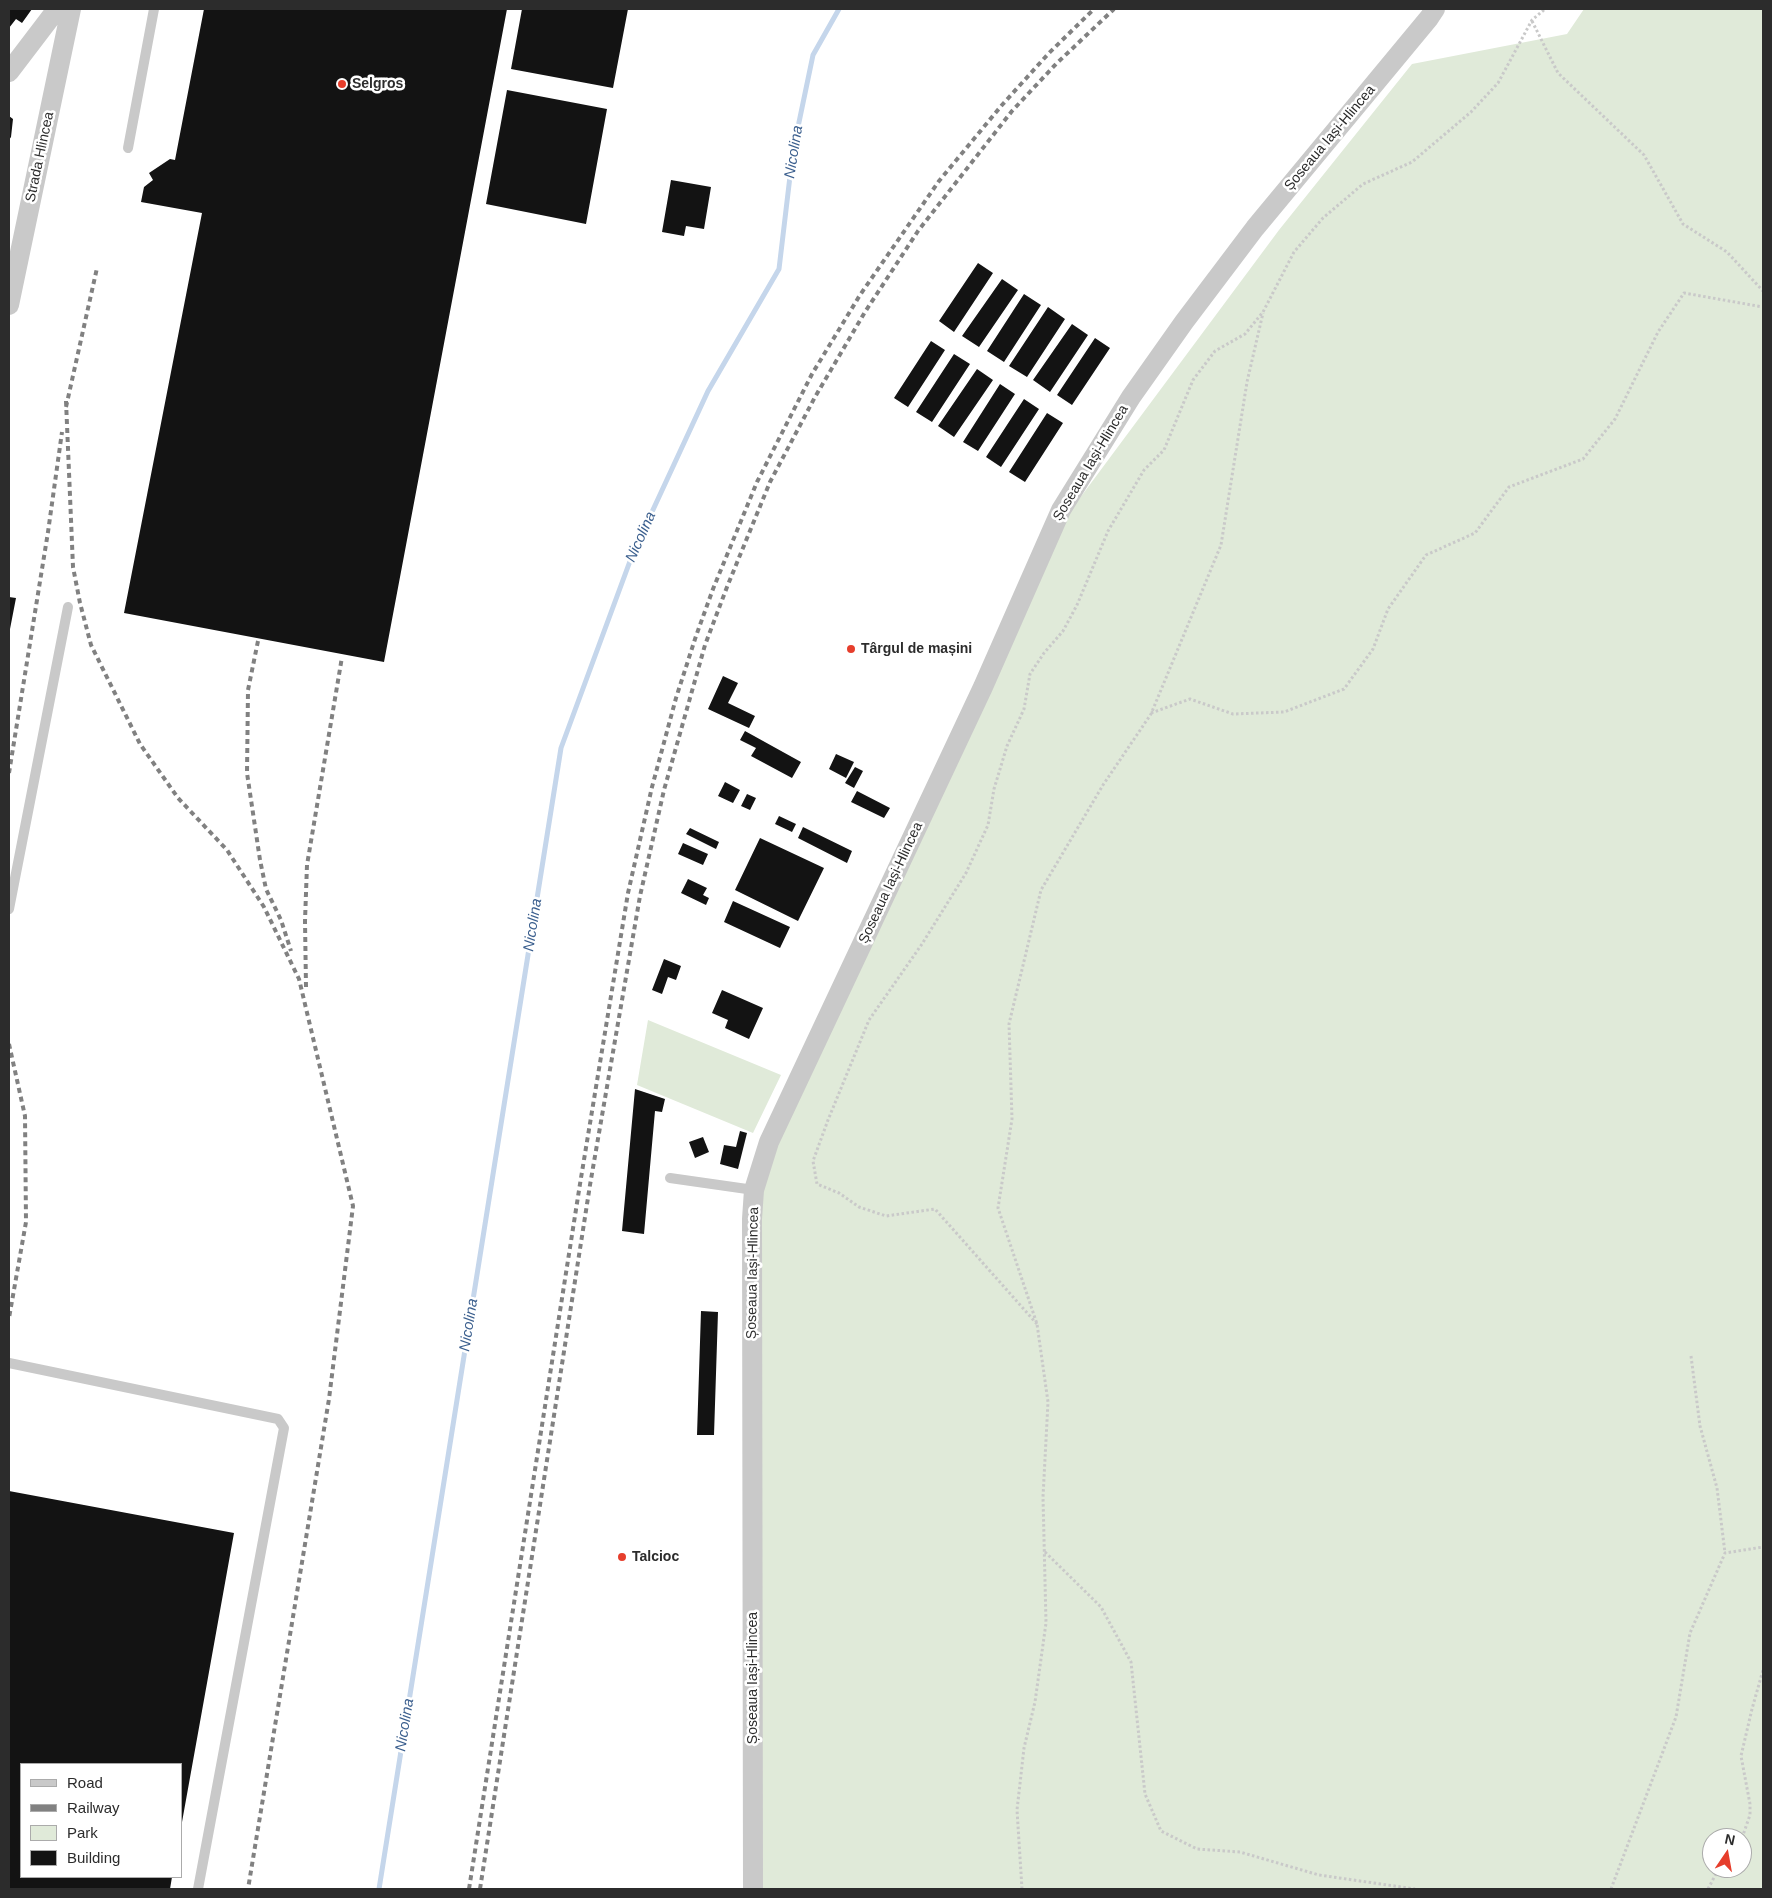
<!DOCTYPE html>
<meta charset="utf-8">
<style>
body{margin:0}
#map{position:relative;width:1772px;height:1898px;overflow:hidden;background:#fff;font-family:Arial,sans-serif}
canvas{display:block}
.frame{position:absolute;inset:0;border:10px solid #2c2c2c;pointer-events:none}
.legend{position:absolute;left:20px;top:1763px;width:162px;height:115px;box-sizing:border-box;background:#fff;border:1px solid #ababab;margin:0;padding:6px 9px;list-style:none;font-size:15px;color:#2c2c2c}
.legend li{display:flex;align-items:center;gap:10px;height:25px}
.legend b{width:25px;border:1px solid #ababab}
.north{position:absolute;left:1702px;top:1828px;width:50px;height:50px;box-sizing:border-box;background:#fff;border:1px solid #ababab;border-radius:50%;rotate:12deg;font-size:14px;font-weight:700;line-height:20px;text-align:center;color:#2c2c2c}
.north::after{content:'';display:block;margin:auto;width:18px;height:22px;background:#e63e2c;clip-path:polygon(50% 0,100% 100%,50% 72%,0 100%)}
</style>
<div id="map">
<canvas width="1772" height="1898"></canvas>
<div class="frame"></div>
<ul class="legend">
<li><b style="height:6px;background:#c9c9c9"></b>Road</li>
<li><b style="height:6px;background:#818181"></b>Railway</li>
<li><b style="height:14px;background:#e0ead9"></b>Park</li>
<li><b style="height:14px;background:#131313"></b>Building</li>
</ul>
<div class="north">N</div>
</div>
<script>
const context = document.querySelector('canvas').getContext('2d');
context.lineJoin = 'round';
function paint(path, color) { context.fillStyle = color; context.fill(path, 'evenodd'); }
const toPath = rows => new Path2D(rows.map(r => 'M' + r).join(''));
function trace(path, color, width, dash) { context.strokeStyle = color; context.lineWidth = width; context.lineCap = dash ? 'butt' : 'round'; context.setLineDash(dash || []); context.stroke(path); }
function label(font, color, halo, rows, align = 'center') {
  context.font = font + ' Arial,sans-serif'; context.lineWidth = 5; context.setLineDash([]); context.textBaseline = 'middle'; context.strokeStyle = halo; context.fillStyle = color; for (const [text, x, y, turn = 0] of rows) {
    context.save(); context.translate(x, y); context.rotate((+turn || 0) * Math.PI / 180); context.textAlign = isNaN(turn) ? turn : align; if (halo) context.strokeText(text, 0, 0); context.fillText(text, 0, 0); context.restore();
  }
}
paint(toPath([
 [1584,9,1763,9,1763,1889,761,1889,756,1182,1068,514,1279,230,1412,64,1567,34],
 [1712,1838,1742,1838,1742,1868,1712,1868],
 [648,1020,781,1075,753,1133,637,1085]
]), '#e0ead9');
trace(toPath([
 [379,1889,561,748,633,553,708,391,779,269,793,151,813,55,839,9]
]), '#c5d6eb', 5);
paint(toPath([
 [9,9,32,9,22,23,16,19,9,28],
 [204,9,507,9,384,662,124,613,202,213,141,202,144,187,153,180,149,173,170,159,175,160],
 [522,9,628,9,613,88,511,69],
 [507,90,607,109,586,224,486,204],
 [9,116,13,119,11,137,9,140],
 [671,180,711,187,704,229,686,226,684,236,662,232],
 [978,263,993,273,954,332,939,321],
 [1002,279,1018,290,979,347,962,336],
 [1024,294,1041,305,1004,362,987,351],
 [1048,307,1065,319,1027,377,1009,366],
 [1072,324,1088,335,1050,392,1033,380],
 [1095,338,1110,348,1072,405,1057,395],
 [931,341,945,350,908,407,894,398],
 [954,354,970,364,932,422,916,412],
 [977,369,993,380,954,437,938,426],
 [1000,384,1015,394,978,451,963,442],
 [1024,399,1039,409,1001,467,986,457],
 [1047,413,1063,423,1025,482,1009,472],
 [9,597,16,598,10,629,9,629],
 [723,676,738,683,728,703,755,716,749,728,708,709],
 [745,731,801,762,792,778,751,756,756,748,740,740],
 [836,754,854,762,846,778,829,769],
 [855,767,863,771,854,788,845,783],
 [725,782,740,790,733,803,718,796],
 [857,791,890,808,884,818,851,802],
 [747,794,756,798,750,810,741,806],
 [779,816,796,824,792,832,775,824],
 [803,827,852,851,847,863,798,838],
 [690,828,719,842,716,849,686,834],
 [760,838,824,868,798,921,735,890],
 [683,843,708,854,703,865,678,854],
 [688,879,707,888,703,895,709,898,706,905,681,893],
 [733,901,790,927,780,948,724,922],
 [664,959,681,966,676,980,668,977,662,994,652,990],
 [722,990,763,1008,749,1039,725,1028,728,1020,712,1013],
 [635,1089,665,1099,662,1112,655,1111,644,1234,622,1231],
 [740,1131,747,1133,738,1169,720,1164,724,1145,736,1147],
 [703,1137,709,1152,695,1158,689,1142],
 [701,1311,718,1312,714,1435,697,1435],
 [9,1491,234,1533,182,1822,181,1764,21,1764,21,1877,172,1877,170,1889,9,1889]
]), '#131313');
trace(toPath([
 [1532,21,1558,73,1644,155,1683,224,1727,252,1763,291],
 [1151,713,1190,699,1233,714,1284,712,1344,689,1373,649,1388,609,1426,555,1475,533,1509,487,1583,459,1615,419,1658,332,1684,293,1763,307],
 [1037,1324,935,1209,886,1216,859,1207,839,1193,817,1184,813,1161,828,1120,869,1020,922,944,966,873,988,825,994,789,1007,746,1024,709,1030,674,1044,653,1063,631,1077,605,1108,531,1144,470,1164,450,1193,380,1215,351,1245,334,1263,312,1294,252,1323,218,1363,184,1412,162,1471,112,1498,83,1532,20,1545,9],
 [1691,1356,1700,1426,1717,1488,1725,1553],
 [1045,1552,1101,1607,1131,1662,1145,1794,1161,1831,1197,1849,1240,1852,1319,1875,1415,1889],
 [1742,1838,1750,1815,1750,1804,1741,1756,1752,1709,1763,1670],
 [1022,1889,1017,1810,1024,1748,1035,1702,1046,1623,1043,1497,1048,1402,1037,1324,998,1208,1012,1119,1009,1024,1041,890,1103,785,1151,714,1221,545,1247,382,1263,313],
 [1611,1889,1676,1717,1690,1633,1725,1553,1763,1547],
 [1708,1889,1719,1868]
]), '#c9c9c9', 3, [2.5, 2.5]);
trace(toPath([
 [128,148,154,9],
 [9,909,68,607],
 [670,1178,754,1190],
 [9,1363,278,1419,284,1428,198,1889]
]), '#c9c9c9', 10);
trace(toPath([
 [9,72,57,9],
 [9,305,71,9],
 [753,1889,752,1219,754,1190,769,1142,983,687,1061,510,1131,397,1184,322,1255,228,1429,18,1435,9]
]), '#c9c9c9', 20);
trace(toPath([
 [66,401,73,567,80,603,91,645,140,744,178,798,227,850,264,907,299,979,353,1206,329,1399,248,1889],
 [66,407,97,268],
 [258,641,248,690,247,773,260,860,266,889,281,920,291,951],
 [9,773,48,532,62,432],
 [306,987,305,921,307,865,342,657],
 [9,1044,25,1116,26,1222,9,1318],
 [469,1889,580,1184,628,893,652,787,676,698,696,636,713,589,757,482,812,374,860,295,939,181,1002,105,1049,53,1094,9],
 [480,1889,590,1185,640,896,664,790,705,645,727,587,770,482,815,397,865,312,918,231,1012,111,1056,64,1114,9]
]), '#818181', 4, [5, 4]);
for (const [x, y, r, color] of [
 [342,84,5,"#e63e2c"],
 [851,649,5,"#e63e2c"],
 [622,1557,5,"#e63e2c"]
]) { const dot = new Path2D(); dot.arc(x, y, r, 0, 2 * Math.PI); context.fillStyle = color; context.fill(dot); trace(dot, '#fff', 2); }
label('bold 14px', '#2c2c2c', '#fff', [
 ["Selgros",352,84],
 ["Târgul de mașini",861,649],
 ["Talcioc",632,1557]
], 'left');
label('14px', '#2c2c2c', '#fff', [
 ["Șoseaua Iași-Hlincea",1330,138,-50],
 ["Strada Hlincea",40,157,-78],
 ["Șoseaua Iași-Hlincea",1091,463,-59],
 ["Șoseaua Iași-Hlincea",891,883,-65],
 ["Șoseaua Iași-Hlincea",753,1273,-89],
 ["Șoseaua Iași-Hlincea",753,1678,-90]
]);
label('italic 15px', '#3b5f8e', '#fff', [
 ["Nicolina",794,152,-81],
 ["Nicolina",641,537,-66],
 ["Nicolina",533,925,-81],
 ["Nicolina",469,1325,-81],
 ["Nicolina",405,1725,-81]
]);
</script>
